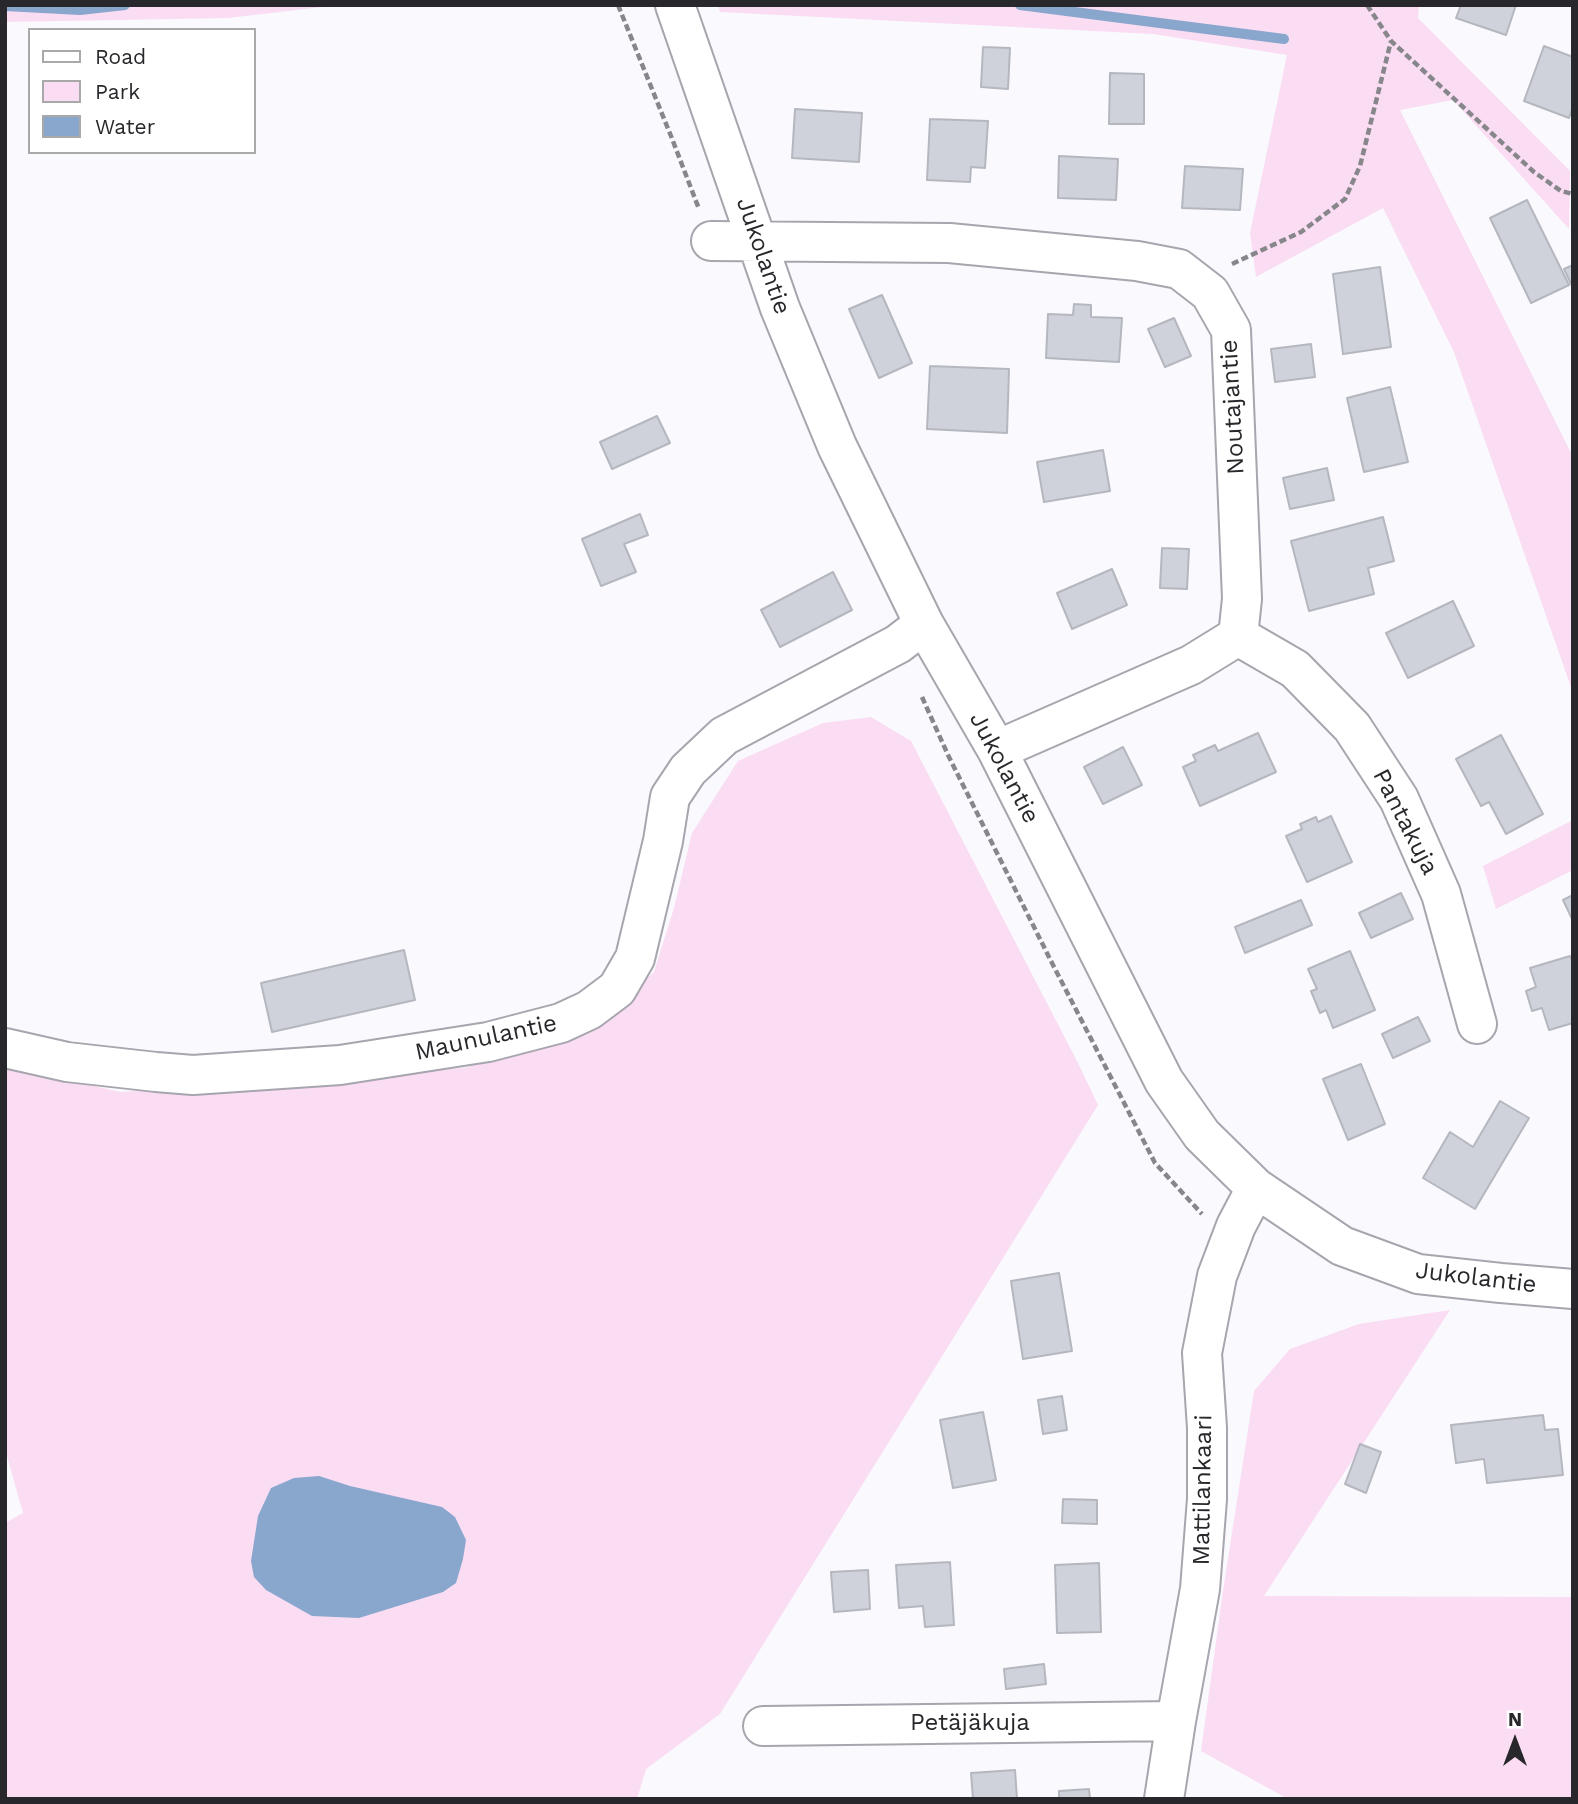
<!DOCTYPE html>
<meta charset="utf-8">
<style>
body{margin:0}
#map{position:relative;width:1578px;height:1804px;overflow:hidden;background:#faf9fe;font-family:"Work Sans",sans-serif}
canvas{display:block}
.frame{position:absolute;inset:0;border:7px solid #28272b;pointer-events:none}
.legend{position:absolute;left:28px;top:28px;width:228px;height:126px;box-sizing:border-box;background:#fff;border:2px solid #a9a9aa;margin:0;padding:9px 12px;list-style:none;font-size:21px;color:#28272b}
.legend li{display:flex;align-items:center;gap:14px;height:35px}
.legend b{width:35px;border:2px solid #a9a9aa}
.north{position:absolute;left:1480px;top:1706px;width:70px;height:70px;-webkit-text-stroke:5px #fff;paint-order:stroke;rotate:0deg;font-size:19px;font-weight:700;line-height:28px;text-align:center;color:#28272b}
.north::after{content:'';display:block;margin:auto;width:24px;height:32px;background:#28272b;clip-path:polygon(50% 0,100% 100%,50% 72%,0 100%)}
</style>
<div id="map">
<canvas width="1578" height="1804"></canvas>
<div class="frame"></div>
<ul class="legend">
<li><b style="height:9px;background:#fff"></b>Road</li>
<li><b style="height:19px;background:#fadcf3"></b>Park</li>
<li><b style="height:19px;background:#89a6cd"></b>Water</li>
</ul>
<div class="north">N</div>
</div>
<script>
const context = document.querySelector('canvas').getContext('2d');
context.lineJoin = 'round';
function paint(path, color) { context.fillStyle = color; context.fill(path, 'evenodd'); }
const toPath = rows => new Path2D(rows.map(r => 'M' + r).join(''));
function trace(path, color, width, dash) { context.strokeStyle = color; context.lineWidth = width; context.lineCap = dash ? 'butt' : 'round'; context.setLineDash(dash || []); context.stroke(path); }
function label(font, color, halo, rows, align = 'center') {
  context.font = font + ' "Work Sans",sans-serif'; context.lineWidth = 7; context.setLineDash([]); context.textBaseline = 'middle'; context.strokeStyle = halo; context.fillStyle = color; for (const [text, x, y, turn = 0] of rows) {
    context.save(); context.translate(x, y); context.rotate((+turn || 0) * Math.PI / 180); context.textAlign = isNaN(turn) ? turn : align; if (halo) context.strokeText(text, 0, 0); context.fillText(text, 0, 0); context.restore();
  }
}
paint(toPath([
 [5,5,340,5,228,18,5,22],
 [718,5,1419,5,1418,18,1570,171,1569,229,1453,100,1400,110,1573,457,1573,693,1454,352,1383,208,1256,277,1250,233,1287,55,1153,34,720,12],
 [871,717,911,741,1078,1063,1098,1105,720,1714,646,1769,637,1799,5,1799,5,1523,23,1513,5,1449,5,1069,19,1069,120,1092,464,1068,586,1032,654,972,674,908,692,833,738,761,823,723],
 [1573,820,1573,870,1496,909,1483,866],
 [1450,1310,1264,1596,1573,1597,1573,1799,1288,1799,1201,1751,1223,1591,1254,1391,1290,1349,1359,1324]
]), '#fadcf3');
paint(toPath([
 [319,1476,350,1486,442,1507,455,1517,466,1540,463,1559,456,1583,443,1592,359,1618,312,1616,266,1590,254,1577,251,1561,258,1516,271,1488,294,1478]
]), '#89a6cd');
trace(toPath([
 [1020,5,1284,39],
 [5,6,80,10,125,5]
]), '#89a6cd', 10);
const building = toPath([
 [1461,5,1516,5,1506,35,1456,18,1461,5],
 [1544,46,1573,57,1573,107,1569,118,1524,101,1544,46],
 [983,47,1010,48,1008,89,981,87,983,47],
 [1110,73,1144,74,1144,124,1109,124,1110,73],
 [795,109,862,113,859,162,792,158,795,109],
 [930,119,988,121,985,168,971,167,970,182,927,180,930,119],
 [1059,156,1118,159,1116,200,1058,198,1059,156],
 [1185,166,1243,169,1240,210,1182,208,1185,166],
 [1527,200,1569,285,1531,303,1490,218,1527,200],
 [1573,265,1573,288,1564,269,1573,265],
 [1380,267,1391,347,1343,354,1333,274,1380,267],
 [882,295,912,363,879,378,849,309,882,295],
 [1074,304,1091,305,1091,317,1122,318,1119,362,1046,358,1048,314,1073,315,1074,304],
 [1174,318,1191,356,1165,367,1148,329,1174,318],
 [1311,344,1315,377,1275,382,1271,349,1311,344],
 [930,366,1009,369,1007,433,927,429,930,366],
 [1390,387,1408,462,1364,472,1347,398,1390,387],
 [657,416,670,443,612,469,600,442,657,416],
 [1103,450,1110,491,1044,502,1037,462,1103,450],
 [1327,468,1334,500,1290,509,1283,478,1327,468],
 [640,514,648,535,624,544,636,572,601,586,582,539,640,514],
 [1383,517,1394,561,1368,568,1374,594,1309,611,1291,541,1383,517],
 [1162,548,1189,549,1187,589,1160,588,1162,548],
 [1112,569,1127,605,1072,629,1057,593,1112,569],
 [833,572,852,610,780,647,761,610,833,572],
 [1453,601,1474,646,1408,678,1386,633,1453,601],
 [1258,733,1276,772,1200,806,1183,767,1196,761,1193,755,1215,745,1218,751,1258,733],
 [1501,735,1543,814,1506,834,1489,802,1481,806,1456,759,1501,735],
 [1123,747,1142,785,1103,804,1084,767,1123,747],
 [1331,816,1352,862,1307,882,1286,836,1302,829,1300,824,1316,817,1318,822,1331,816],
 [1401,893,1413,919,1371,938,1359,913,1401,893],
 [1573,895,1573,921,1563,900,1573,895],
 [1301,900,1312,925,1245,953,1235,927,1301,900],
 [404,950,415,1000,272,1032,261,983,404,950],
 [1350,951,1375,1010,1333,1028,1326,1010,1320,1013,1311,991,1317,989,1308,969,1350,951],
 [1570,956,1573,962,1573,1023,1549,1030,1542,1008,1532,1011,1526,991,1536,987,1530,968,1570,956],
 [1418,1017,1430,1041,1393,1058,1382,1034,1418,1017],
 [1361,1064,1385,1124,1348,1140,1323,1079,1361,1064],
 [1500,1101,1529,1118,1475,1209,1423,1178,1450,1132,1473,1147,1500,1101],
 [1059,1273,1072,1351,1023,1359,1011,1281,1059,1273],
 [1062,1396,1067,1430,1043,1434,1038,1400,1062,1396],
 [983,1412,996,1480,953,1488,940,1420,983,1412],
 [1543,1415,1545,1430,1558,1429,1563,1475,1487,1483,1484,1459,1456,1463,1451,1425,1543,1415],
 [1360,1444,1381,1452,1366,1493,1345,1484,1360,1444],
 [1063,1499,1097,1500,1097,1524,1062,1523,1063,1499],
 [950,1562,954,1625,925,1627,923,1606,899,1608,896,1565,950,1562],
 [1099,1563,1101,1632,1057,1633,1055,1565,1099,1563],
 [868,1570,870,1609,834,1612,831,1572,868,1570],
 [1044,1664,1046,1684,1006,1689,1004,1669,1044,1664],
 [1015,1770,1017,1799,973,1799,971,1773,1015,1770],
 [1089,1789,1090,1799,1059,1799,1059,1791,1089,1789]
]);
paint(building, '#d0d2db');
trace(building, '#b5b7bf', 2);
const minor = toPath([
 [675,5,780,308,837,446,924,624,997,750,1164,1081,1202,1135,1256,1188,1342,1246,1418,1274,1501,1283,1573,1289],
 [711,241,949,243,1137,261,1179,269,1210,293,1231,330,1242,599,1238,636],
 [1238,636,1295,669,1352,727,1399,799,1441,894,1477,1024],
 [997,750,1191,665,1238,636],
 [5,1048,67,1062,156,1072,193,1075,340,1065,488,1042,561,1023,589,1010,617,989,635,958,663,841,670,797,688,770,724,736,898,644,924,624],
 [763,1726,1176,1721],
 [1164,1799,1176,1721,1200,1589,1207,1499,1207,1428,1202,1353,1217,1276,1236,1226,1256,1188]
]);
trace(minor, '#a7a5ad', 42);
trace(toPath([
 [618,5,671,136,699,209],
 [1367,5,1391,41,1534,172,1561,191,1573,194],
 [1232,264,1301,232,1345,199,1360,166,1391,41],
 [922,697,948,755,1052,963,1155,1163,1202,1214]
]), '#87868b', 4.5, [7, 3.5]);
trace(minor, '#fff', 38);
label('24px', '#28272b', '#fff', [
 ["Jukolantie",763,256,71],
 ["Noutajantie",1233,407,-93],
 ["Jukolantie",1004,768,62],
 ["Pantakuja",1405,822,63],
 ["Maunulantie",486,1038,-12],
 ["Jukolantie",1476,1278,7],
 ["Mattilankaari",1203,1490,-89],
 ["Petäjäkuja",970,1723]
]);
</script>
